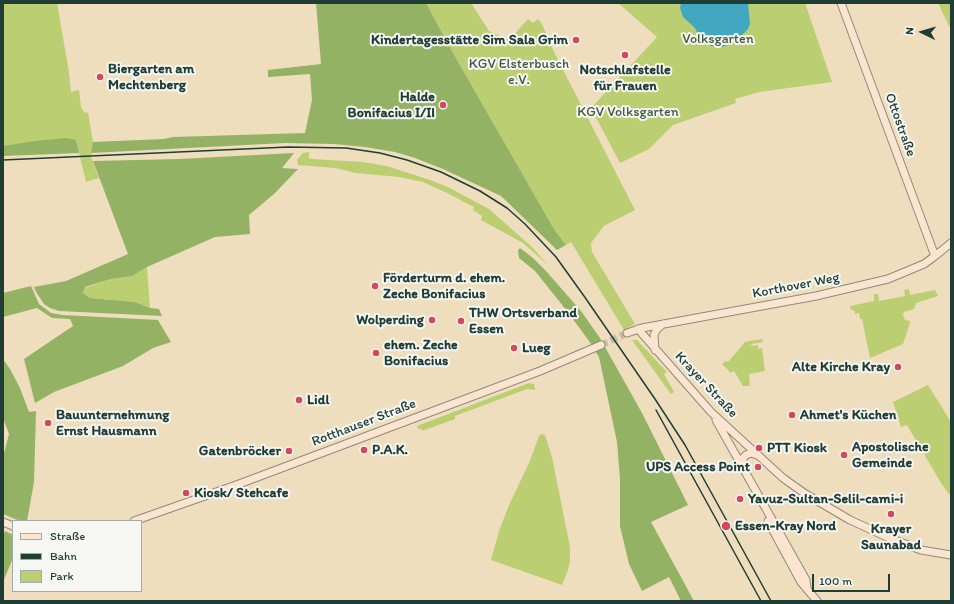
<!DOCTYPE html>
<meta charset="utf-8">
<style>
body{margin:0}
#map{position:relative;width:954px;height:604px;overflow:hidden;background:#efdebe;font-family:Itim,sans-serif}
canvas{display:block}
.frame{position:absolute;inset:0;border:4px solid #1f3d34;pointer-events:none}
.legend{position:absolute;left:12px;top:520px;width:130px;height:72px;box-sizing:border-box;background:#f6f6f2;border:1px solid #a0aca6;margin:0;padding:5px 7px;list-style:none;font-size:12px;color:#1f3d34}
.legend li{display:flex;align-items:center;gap:8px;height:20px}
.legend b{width:20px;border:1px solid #a0aca6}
.north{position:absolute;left:902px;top:12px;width:40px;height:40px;-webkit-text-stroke:3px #f6f6f2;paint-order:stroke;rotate:275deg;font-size:11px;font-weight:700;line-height:16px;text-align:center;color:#1f3d34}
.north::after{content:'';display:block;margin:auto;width:14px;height:18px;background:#1f3d34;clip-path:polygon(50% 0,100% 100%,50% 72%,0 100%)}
.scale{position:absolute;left:812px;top:574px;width:78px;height:18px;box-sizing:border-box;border:2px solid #1f3d34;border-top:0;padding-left:5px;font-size:12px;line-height:14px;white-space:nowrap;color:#1f3d34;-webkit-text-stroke:3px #f6f6f2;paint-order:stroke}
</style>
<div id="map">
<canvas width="954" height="604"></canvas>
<div class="frame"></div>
<ul class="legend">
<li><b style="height:5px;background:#fde4d1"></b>Straße</li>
<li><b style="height:5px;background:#1f3d34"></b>Bahn</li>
<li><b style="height:11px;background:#bbcf72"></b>Park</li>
</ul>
<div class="north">N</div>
<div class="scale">100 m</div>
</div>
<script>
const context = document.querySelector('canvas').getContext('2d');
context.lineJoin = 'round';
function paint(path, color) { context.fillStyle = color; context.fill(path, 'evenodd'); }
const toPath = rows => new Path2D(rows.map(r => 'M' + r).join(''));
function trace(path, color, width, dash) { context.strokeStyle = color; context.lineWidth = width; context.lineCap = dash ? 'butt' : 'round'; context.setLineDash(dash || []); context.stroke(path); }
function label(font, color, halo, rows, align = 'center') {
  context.font = font + ' Itim,sans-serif'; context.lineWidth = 4; context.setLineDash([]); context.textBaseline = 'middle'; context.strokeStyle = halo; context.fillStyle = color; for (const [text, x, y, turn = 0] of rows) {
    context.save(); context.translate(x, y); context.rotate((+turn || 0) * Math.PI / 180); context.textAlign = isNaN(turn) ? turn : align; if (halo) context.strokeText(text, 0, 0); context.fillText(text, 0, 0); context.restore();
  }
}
paint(toPath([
 [3,3,57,3,69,72,71,92,79,90,81,107,85,113,88,112,93,142,91,157,99,178,86,182,76,140,3,150],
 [426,3,471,3,489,31,509,40,528,19,533,23,538,19,542,24,556,56,635,210,604,226,591,243,592,252,635,324,624,330,571,242,566,245,554,229,453,53],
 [618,3,805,3,832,82,759,92,735,99,736,103,673,125,649,149,620,163,591,108,657,37],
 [938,3,951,3,951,30],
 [309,152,309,158,312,159,363,162,387,166,427,179,448,187,489,209,532,247,548,265,523,243,481,220,482,216,473,210,474,207,447,193,423,182,399,177,356,173,335,168,298,165,297,160,303,153],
 [147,267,150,308,135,302,90,298,83,293,85,288,111,279,132,276],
 [909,289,910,295,935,290,938,296,916,303,914,309,904,312,903,315,905,320,910,321,910,323,903,344,870,358,862,319,860,319,859,313,855,314,854,310,851,310,850,306,874,301,874,294,878,294,879,301,905,296,904,290],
 [762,339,763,342,751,344,752,346,758,345,758,349,762,348,765,371,749,374,750,386,743,386,734,371,731,373,722,364,726,361,728,362,745,342],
 [637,340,667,372,664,374,674,392,671,394,632,340],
 [529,383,534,384,535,390,527,389,455,416,455,419,422,431,421,429,418,429,417,426],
 [928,385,951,422,951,492,949,494,941,483,907,425,901,427,893,402],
 [541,434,545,435,552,457,570,547,570,562,567,573,562,585,491,560,499,531,509,505,529,463,539,436]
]), '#bbcf72');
paint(toPath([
 [316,3,426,3,453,53,554,229,566,245,557,250,501,196,443,169,415,158,395,152,365,147,334,144,285,143,91,153,93,142,164,139,173,137,305,133,312,100,310,74,268,77,268,70,321,64],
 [66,138,76,140,79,153,3,156,3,146,35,141],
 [294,153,282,168,298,169,274,194,249,215,250,234,215,237,147,267,132,276,111,279,85,287,83,293,90,298,135,302,150,308,159,309,162,316,59,311,50,308,44,304,36,292,34,287,66,281,128,254,93,161,179,159],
 [520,248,533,258,546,271,581,311,600,338,642,413,688,505,651,522,694,601,681,601,669,577,642,591,629,564,620,526,620,479,617,442,599,357,589,341,567,311,535,271,519,258,518,250],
 [31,286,39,304,51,313,63,315,158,320,171,342,153,348,123,366,54,392,35,403,24,359,73,326,70,319,52,318,37,308,3,317,3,293],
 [3,359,10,369,20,388,29,412,36,411,34,482,27,521,20,521,3,514,3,457,9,434,3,418],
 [5,531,13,535,13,558,3,582,3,536]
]), '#94b264');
paint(toPath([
 [681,3,748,3,750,24,748,29,736,41,723,47,711,46,704,41,699,36,695,28,683,17,680,8]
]), '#42a8c2');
trace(toPath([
 [601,345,627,333]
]), '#c5bea2', 7, [7, 3.5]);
const secondary = toPath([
 [841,3,935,256],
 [638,329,711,412,783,478,804,493,850,520,887,537,921,550,951,555],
 [627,333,642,328,816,296,888,279,924,264,935,256,951,243],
 [655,350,654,335,657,329,663,324],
 [716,420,806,580,807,589],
 [742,465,743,458,746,455,751,453,757,455],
 [134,521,239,484,540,371,601,345],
 [768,521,801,582,817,601],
 [3,522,13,526]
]);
trace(secondary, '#878e79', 9);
trace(secondary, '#fde4d1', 7);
trace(toPath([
 [3,160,288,147,346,148,380,153,407,160,441,172,480,191,507,208,525,224,556,257,584,296,655,399,685,445,771,601],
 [656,410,761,601]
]), '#1f3d34', 1.5);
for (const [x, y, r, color] of [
 [576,40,4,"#d1495b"],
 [625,55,4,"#d1495b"],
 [100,77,4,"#d1495b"],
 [443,105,4,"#d1495b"],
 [375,286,4,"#d1495b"],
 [432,320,4,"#d1495b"],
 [461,321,4,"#d1495b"],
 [514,348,4,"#d1495b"],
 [376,353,4,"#d1495b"],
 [898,367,4,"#d1495b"],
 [299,400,4,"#d1495b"],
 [792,415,4,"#d1495b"],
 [48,423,4,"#d1495b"],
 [759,448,4,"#d1495b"],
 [364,450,4,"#d1495b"],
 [289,451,4,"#d1495b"],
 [844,455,4,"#d1495b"],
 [758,467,4,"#d1495b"],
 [186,493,4,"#d1495b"],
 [740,499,4,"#d1495b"],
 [891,514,4,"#d1495b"],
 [726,526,5,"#d1495b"]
]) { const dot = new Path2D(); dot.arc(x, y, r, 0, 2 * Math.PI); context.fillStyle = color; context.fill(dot); trace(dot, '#f6f6f2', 1.5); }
label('14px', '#3e5a40', '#f6f6f2', [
 ["Volksgarten",718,39],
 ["KGV Elsterbusch",519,64],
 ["e.V.",519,80],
 ["KGV Volksgarten",628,112]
]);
label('bold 14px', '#1f3d34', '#f6f6f2', [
 ["Kindertagesstätte Sim Sala Grim",568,40,"right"],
 ["Biergarten am",108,69],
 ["Mechtenberg",108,85],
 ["Notschlafstelle",625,70,"center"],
 ["für Frauen",625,86,"center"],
 ["Halde",435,97,"right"],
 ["Bonifacius I/II",435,113,"right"],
 ["Förderturm d. ehem.",383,278],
 ["Zeche Bonifacius",383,294],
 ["THW Ortsverband",469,313],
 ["Essen",469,329],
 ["Wolperding",424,320,"right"],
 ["ehem. Zeche",384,345],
 ["Bonifacius",384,361],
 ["Lueg",522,348],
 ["Alte Kirche Kray",890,367,"right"],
 ["Lidl",307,400],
 ["Bauunternehmung",56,415],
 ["Ernst Hausmann",56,431],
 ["Ahmet's Küchen",800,415],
 ["Apostolische",852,447],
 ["Gemeinde",852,463],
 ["PTT Kiosk",767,448],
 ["P.A.K.",372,450],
 ["Gatenbröcker",281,451,"right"],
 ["UPS Access Point",750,467,"right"],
 ["Kiosk/ Stehcafe",194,493],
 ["Yavuz-Sultan-Selil-cami-i",748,499],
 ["Essen-Kray Nord",735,526],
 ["Krayer",891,529,"center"],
 ["Saunabad",891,545,"center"]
], 'left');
label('14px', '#1f3d34', '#f6f6f2', [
 ["Ottostraße",900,125,70],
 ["Korthover Weg",796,286,-11],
 ["Krayer Straße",706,385,47],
 ["Rotthauser Straße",364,423,-21]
]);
</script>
